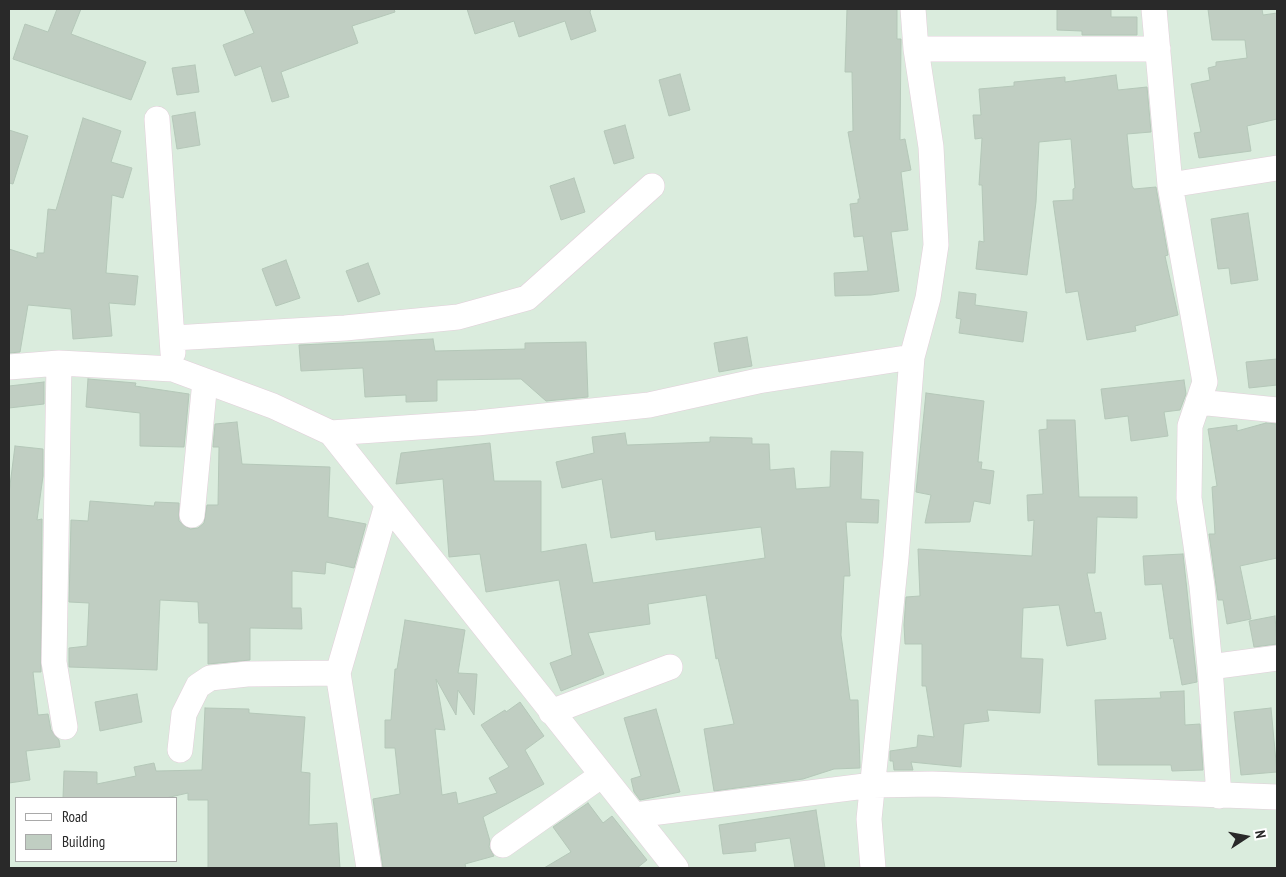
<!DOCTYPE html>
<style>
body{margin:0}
#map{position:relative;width:1286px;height:877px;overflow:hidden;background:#daecdd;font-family:"PT Sans Narrow",sans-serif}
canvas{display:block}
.frame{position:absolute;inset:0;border:10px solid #292929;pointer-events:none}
.legend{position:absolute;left:15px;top:797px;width:162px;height:65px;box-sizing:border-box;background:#fff;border:1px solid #a9a9a9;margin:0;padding:6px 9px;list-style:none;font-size:15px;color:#292929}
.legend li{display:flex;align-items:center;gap:10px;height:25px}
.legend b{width:25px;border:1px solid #a9a9a9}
.north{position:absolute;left:1221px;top:812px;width:50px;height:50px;-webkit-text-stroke:4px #fff;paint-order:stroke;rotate:79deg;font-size:14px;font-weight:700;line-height:20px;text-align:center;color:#292929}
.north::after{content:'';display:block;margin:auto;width:18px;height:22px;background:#292929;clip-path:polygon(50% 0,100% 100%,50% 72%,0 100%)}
</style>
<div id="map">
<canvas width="1286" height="877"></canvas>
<div class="frame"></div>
<ul class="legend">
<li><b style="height:6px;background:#fff"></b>Road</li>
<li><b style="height:14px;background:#c0cec2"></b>Building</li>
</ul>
<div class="north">N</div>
</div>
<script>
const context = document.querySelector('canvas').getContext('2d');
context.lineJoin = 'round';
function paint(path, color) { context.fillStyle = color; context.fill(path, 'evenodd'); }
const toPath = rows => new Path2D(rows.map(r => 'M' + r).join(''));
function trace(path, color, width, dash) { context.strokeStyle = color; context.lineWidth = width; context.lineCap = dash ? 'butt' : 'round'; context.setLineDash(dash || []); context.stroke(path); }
const building = toPath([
 [57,9,81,9,71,34,146,62,131,100,13,59,25,24,48,32,57,9],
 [244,9,394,9,395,12,352,26,358,43,281,72,289,97,272,102,261,66,235,76,223,45,254,33,244,9],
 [467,9,591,9,590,12,596,31,571,40,565,21,519,37,514,21,475,34,467,9],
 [847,9,897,9,897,39,901,39,900,140,905,139,911,170,901,172,908,230,891,232,899,291,871,295,835,296,834,273,868,271,863,236,854,237,850,204,858,203,858,199,860,199,848,132,853,131,852,72,845,72,847,9],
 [1057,9,1111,9,1111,17,1137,17,1137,35,1082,35,1082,31,1057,30,1057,9],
 [1208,9,1262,9,1263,15,1277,13,1277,119,1247,126,1251,151,1199,158,1194,133,1201,132,1191,84,1210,80,1208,68,1216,66,1216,62,1247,58,1245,40,1212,40,1208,9],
 [195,65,199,92,177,95,172,68,195,65],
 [680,74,690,110,669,116,659,80,680,74],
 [1116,75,1118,90,1147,87,1151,132,1127,134,1132,186,1134,189,1156,187,1168,255,1165,256,1178,315,1135,326,1136,331,1087,340,1078,291,1066,293,1053,201,1073,200,1073,189,1075,188,1071,139,1039,142,1036,202,1027,275,976,269,979,241,984,242,982,185,979,185,982,138,975,139,973,115,981,115,979,89,1014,86,1014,82,1065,77,1065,82,1116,75],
 [195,112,200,145,177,149,172,116,195,112],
 [83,118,121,131,111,162,132,168,123,198,112,195,106,273,138,276,135,305,109,303,112,336,73,339,71,309,28,305,20,352,9,353,9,249,37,258,37,253,44,253,48,209,56,210,83,118],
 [625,125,634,158,614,164,604,131,625,125],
 [9,130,28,136,13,184,9,183,9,130],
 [574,178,585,212,561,220,550,186,574,178],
 [1248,213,1258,280,1231,284,1229,268,1218,269,1211,219,1248,213],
 [286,260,300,298,276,306,262,269,286,260],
 [368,263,380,294,358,302,346,271,368,263],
 [959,292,976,294,975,305,1027,312,1023,342,959,333,961,319,956,318,959,292],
 [747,337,752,366,719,372,714,343,747,337],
 [433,339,435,351,525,349,525,343,586,342,588,397,546,401,521,379,437,380,437,401,406,402,406,395,365,397,363,368,301,371,299,345,433,339],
 [1277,359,1277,385,1249,388,1246,362,1277,359],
 [88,379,136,383,135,386,189,394,184,447,140,446,140,413,86,407,88,379],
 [1184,380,1186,394,1180,410,1164,412,1168,436,1131,441,1128,416,1105,419,1101,389,1184,380],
 [44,382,44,404,9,408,9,386,44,382],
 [926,393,984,401,978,462,982,462,981,469,994,471,990,504,974,501,970,522,925,523,931,495,916,492,926,393],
 [1047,420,1075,420,1079,497,1137,497,1137,518,1097,517,1095,573,1087,573,1095,613,1101,612,1106,639,1067,646,1059,605,1023,608,1021,658,1043,659,1040,713,987,710,989,721,964,724,961,767,911,762,913,770,894,770,893,761,890,761,890,751,917,747,918,735,934,737,926,686,922,686,922,644,905,644,904,625,906,597,920,596,918,549,1032,556,1034,520,1028,521,1027,495,1043,494,1039,430,1047,429,1047,420],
 [237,422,242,464,330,467,328,517,366,524,354,568,326,562,325,574,292,571,292,608,301,608,302,629,250,628,250,660,208,664,208,623,199,623,198,602,160,600,157,670,69,667,69,648,87,646,89,603,69,602,71,520,88,521,90,501,154,506,155,502,179,503,179,521,190,529,198,528,204,523,207,505,218,505,219,447,213,447,215,424,237,422],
 [1266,423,1277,424,1277,558,1240,566,1251,619,1227,624,1223,600,1218,600,1209,534,1215,534,1212,487,1217,486,1208,429,1237,425,1237,431,1266,423],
 [625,433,627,445,710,442,710,437,752,438,752,444,769,444,770,470,794,468,796,489,830,487,831,451,863,452,861,499,879,500,878,523,846,522,850,576,844,576,841,635,850,700,858,700,860,768,834,769,803,779,714,791,704,729,734,724,718,658,716,659,706,595,648,604,650,624,588,633,604,674,561,691,550,663,572,655,559,580,486,592,480,554,449,557,443,479,396,484,401,453,490,443,494,481,541,481,541,552,586,544,593,583,765,558,761,527,656,540,655,531,611,538,602,479,562,488,556,462,594,453,592,437,625,433],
 [15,446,43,449,43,476,37,520,42,519,41,672,33,672,38,715,48,714,51,730,59,740,60,747,26,751,30,780,9,783,9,493,15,446],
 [1183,554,1197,682,1182,685,1173,638,1170,639,1162,584,1145,585,1143,556,1183,554],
 [1275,616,1277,644,1254,647,1249,621,1275,616],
 [405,620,465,630,458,673,477,674,474,715,458,690,456,715,436,679,445,730,435,729,442,795,456,792,458,804,497,793,489,778,509,767,481,725,505,710,506,712,520,702,544,736,525,750,544,784,483,817,490,841,489,847,494,856,465,864,466,868,383,868,373,799,400,794,395,748,385,748,385,720,391,720,395,669,397,669,405,620],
 [1184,691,1185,725,1200,724,1203,770,1172,771,1171,765,1098,765,1095,700,1161,698,1160,692,1184,691],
 [137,694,142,722,100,731,95,702,137,694],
 [205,708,249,709,249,713,305,717,301,772,310,773,309,825,337,823,340,868,208,868,208,800,188,800,188,793,166,798,63,798,64,771,97,772,97,784,136,776,134,767,154,763,156,771,202,770,205,708],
 [1271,708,1277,772,1241,775,1234,712,1271,708],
 [656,709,680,792,640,800,634,792,631,779,641,776,624,718,656,709],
 [588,803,603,823,612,816,647,860,637,868,544,868,571,852,553,827,588,803],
 [816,810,825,868,795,868,790,838,755,843,756,851,723,854,719,825,816,810]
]);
paint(building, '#c0cec2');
trace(building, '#b4c7b8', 1);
const minor = toPath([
 [1154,9,1170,185,1205,382,1190,426,1189,498,1202,586,1210,667,1219,796],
 [916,49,1158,49],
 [157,119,173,353],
 [1170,185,1277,168],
 [173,338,345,328,458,317,527,298,652,186],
 [59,363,54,662,65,727],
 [9,367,59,363,173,369,273,406,331,433,676,868],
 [1198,402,1277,410],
 [331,433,477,423,649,405,758,381,912,357],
 [192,515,205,381],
 [1210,667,1277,658],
 [551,712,670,667],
 [180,750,184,714,198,686,210,678,247,674,338,673],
 [635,815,873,785,932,784,1277,797],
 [503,845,602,775],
 [369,868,338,673,387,505],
 [873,868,869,819,896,558,912,357,928,298,936,245,931,147,916,49,913,9]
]);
trace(minor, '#e2cfda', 26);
trace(minor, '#fff', 25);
</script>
